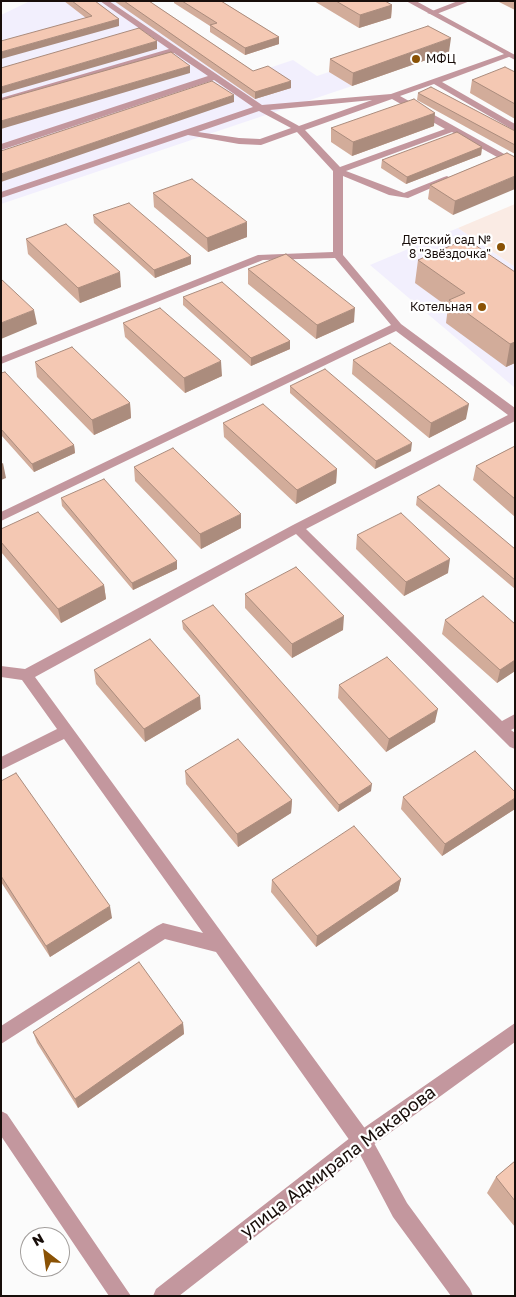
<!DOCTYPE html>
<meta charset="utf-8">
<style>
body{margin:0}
#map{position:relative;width:516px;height:1297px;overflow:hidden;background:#fbfbfb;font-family:"Golos Text",sans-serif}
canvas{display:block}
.frame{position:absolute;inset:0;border:2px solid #180e0a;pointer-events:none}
.north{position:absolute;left:20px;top:1227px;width:50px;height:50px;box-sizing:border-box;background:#fff;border:1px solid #a39f9d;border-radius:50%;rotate:330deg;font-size:14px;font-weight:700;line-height:20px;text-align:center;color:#180e0a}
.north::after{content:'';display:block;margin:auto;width:18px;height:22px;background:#8a5205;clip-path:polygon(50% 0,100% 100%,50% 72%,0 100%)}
</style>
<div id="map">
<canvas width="516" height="1297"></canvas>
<div class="frame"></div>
<div class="north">N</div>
</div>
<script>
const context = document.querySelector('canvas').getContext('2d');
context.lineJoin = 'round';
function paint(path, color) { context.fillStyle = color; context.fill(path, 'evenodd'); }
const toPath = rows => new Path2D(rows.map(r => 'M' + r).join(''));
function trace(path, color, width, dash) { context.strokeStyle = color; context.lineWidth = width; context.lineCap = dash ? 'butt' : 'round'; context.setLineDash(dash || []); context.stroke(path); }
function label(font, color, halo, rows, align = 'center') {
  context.font = font + ' "Golos Text",sans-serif'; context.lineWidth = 4.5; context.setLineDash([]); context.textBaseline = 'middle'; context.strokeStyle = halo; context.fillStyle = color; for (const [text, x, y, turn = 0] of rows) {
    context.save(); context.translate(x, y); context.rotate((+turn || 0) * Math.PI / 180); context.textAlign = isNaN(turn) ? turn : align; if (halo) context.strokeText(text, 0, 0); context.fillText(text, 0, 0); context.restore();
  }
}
paint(toPath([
 [30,1,141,1,251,74,293,60,317,76,329,72,352,86,1,204,1,15],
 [458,228,515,267,515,388,370,265]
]), '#f2effd');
paint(toPath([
 [515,204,515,267,458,228]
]), '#faebe4');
paint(toPath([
 [100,1,109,1,262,105,391,94,507,53,514,55,442,82,515,124,515,131,434,84,400,96,515,160,515,167,452,132,346,171,404,193,444,177,447,176,452,179,408,198,389,195,343,176,343,255,401,324,515,408,515,421,306,529,502,721,515,714,515,728,511,730,515,733,515,749,510,747,296,534,35,677,369,1134,371,1141,369,1148,362,1150,355,1148,216,952,165,939,1,1044,1,1026,157,926,163,923,203,933,64,739,1,770,1,757,57,729,22,680,1,677,1,666,25,669,293,525,508,415,396,331,1,521,1,512,391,325,335,258,263,260,1,364,1,357,258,255,333,252,333,171,297,132,261,145,239,144,188,135,1,198,1,192,253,107,214,80,1,150,1,144,208,76,174,53,1,104,1,98,169,49,100,1],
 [392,99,445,129,340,167,305,130,392,99],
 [372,100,299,126,270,110,372,100],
 [259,111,291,128,260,139,239,138,198,132,259,111],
 [458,1,470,1,434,15,427,13,458,1],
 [1,1111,7,1114,131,1296,109,1296,1,1136,1,1111]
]), '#c3979e');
paint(toPath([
 [362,1132,369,1134,407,1203,470,1289,473,1296,451,1296,393,1217,353,1141,355,1134,362,1132]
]), '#c3979e');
paint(toPath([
 [406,1,416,1,515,55,515,60,406,1],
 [515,1023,515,1042,369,1148,179,1296,153,1296,156,1289,355,1134,515,1023]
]), '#c3979e');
paint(toPath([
 [64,1,95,1,119,19,119,26,86,18],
 [114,1,149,1,253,71,291,88,255,99],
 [174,1,221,1,279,37,279,44,245,55,210,32,210,26,174,3],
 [314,1,385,1,392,5,391,18,359,28],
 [499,1,515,1,515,10,499,2],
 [449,52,352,86,329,72,330,59],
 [515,72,515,119,470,93,472,80],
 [418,93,515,131,515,154,417,100],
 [434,126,352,156,331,142,331,128],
 [482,147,481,155,406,184,381,168,382,160],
 [507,153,453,215,428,199,430,185],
 [153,193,247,237,208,252,154,207],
 [93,215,191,264,155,278,94,223],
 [26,239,121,287,80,303,28,254],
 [418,260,515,272,515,363,506,367,446,323,448,307,415,283],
 [248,269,354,322,316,339,248,284],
 [183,297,290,341,290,349,251,366,183,305],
 [123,323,222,376,185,393,125,337],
 [353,360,466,419,429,438,352,374],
 [35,362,130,403,131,418,94,435,37,377],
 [1,373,74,445,75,453,34,472,1,435],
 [290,386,411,451,375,469,290,393],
 [223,423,337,469,336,483,296,504,224,437],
 [515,446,515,517,473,480,476,466],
 [134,467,241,528,201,549,135,481],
 [417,497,515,549,515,589,416,505],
 [61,498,177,561,177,569,133,590,62,506],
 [1,529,104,585,106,599,61,623,1,552],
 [357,535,448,573,404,596,356,549],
 [245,594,343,630,292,658,245,608],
 [445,620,515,624,515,671,497,683,442,634],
 [182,621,371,791,338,812,183,629],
 [94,670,201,709,145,742,96,684],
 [339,685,435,722,386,752,338,698],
 [185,771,292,800,291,813,238,847,186,784],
 [1,781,112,918,50,957,1,882],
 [515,792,515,809,442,856,401,809,403,797],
 [401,879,398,891,316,947,271,892,272,880],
 [183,1023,184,1034,78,1108,37,1043,33,1032],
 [515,1161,515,1227,487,1193,496,1177]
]), '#d2ac9a');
paint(toPath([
 [392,5,391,18,359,28,360,15],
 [119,19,119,26,1,59,1,52],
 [279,37,279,44,245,55,245,48],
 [451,38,449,52,352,86,353,73],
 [157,41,157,49,1,94,1,87],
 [190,66,190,73,1,129,1,121],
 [291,81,291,88,255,99,255,92],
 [234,95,234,102,1,182,1,174],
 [435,113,434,126,352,156,353,142],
 [482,147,481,155,406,184,407,177],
 [515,176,515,189,453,215,455,201],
 [247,222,247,237,208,252,207,238],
 [191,256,191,264,155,278,154,270],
 [120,272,121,287,80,303,78,288],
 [355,308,354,322,316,339,317,325],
 [34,310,37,324,1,339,1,323],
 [290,341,290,349,251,366,251,358],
 [515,342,515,363,506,367,510,344],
 [221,361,222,376,185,393,184,378],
 [130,403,131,418,94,435,92,420],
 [469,404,466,419,429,438,431,423],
 [412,443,411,451,375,469,376,461],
 [74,445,75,453,34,472,32,464],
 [3,463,6,478,1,480,1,464],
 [337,469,336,483,296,504,297,490],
 [241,514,241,528,201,549,200,534],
 [450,559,448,573,404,596,406,582],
 [177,561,177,569,133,590,132,583],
 [104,585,106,599,61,623,58,609],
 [344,616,343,630,292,658,292,644],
 [515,660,515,671,497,683,500,670],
 [200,696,201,709,145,742,144,729],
 [438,709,435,722,386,752,389,739],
 [372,784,371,791,338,812,339,805],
 [515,798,515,809,442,856,445,844],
 [292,800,291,813,238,847,237,834],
 [401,879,398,891,316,947,317,936],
 [110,906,112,918,50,957,46,946],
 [183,1023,184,1034,78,1108,75,1099]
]), '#ab8c7d');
const building = toPath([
 [72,1,95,1,119,19,1,52,1,41,92,16,72,1],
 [124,1,149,1,253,71,268,66,291,81,255,92,124,1],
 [182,1,221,1,279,37,245,48,210,25,217,23,182,1],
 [336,1,385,1,392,5,360,15,336,1],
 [428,26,451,38,353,73,330,59,428,26],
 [139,28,157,41,1,87,1,68,139,28],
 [171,52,190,66,1,121,1,100,171,52],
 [505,67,515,72,515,104,472,80,505,67],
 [212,81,234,95,1,174,1,151,212,81],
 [431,87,515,131,515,145,418,93,431,87],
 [414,99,435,113,353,142,331,128,414,99],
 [457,132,482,147,407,177,382,160,457,132],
 [507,153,515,157,515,176,455,201,430,185,507,153],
 [192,179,247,222,207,238,153,193,192,179],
 [129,203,191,256,154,270,93,215,129,203],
 [66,224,120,272,78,288,26,239,66,224],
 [466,239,515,272,515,342,510,344,449,300,465,293,418,260,466,239],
 [286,254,355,308,317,325,248,269,286,254],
 [1,279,34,310,1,323,1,279],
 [222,282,290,341,251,358,183,297,222,282],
 [160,308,221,361,184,378,123,323,160,308],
 [390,343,469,404,431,423,353,360,390,343],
 [72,347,130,403,92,420,35,362,72,347],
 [325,369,412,443,376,461,290,386,325,369],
 [5,372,74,445,32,464,1,429,1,373,5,372],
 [263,404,337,469,297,490,223,423,263,404],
 [515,446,515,499,476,466,515,446],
 [173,448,241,514,200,534,134,467,173,448],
 [104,479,177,561,132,583,61,498,104,479],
 [439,485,515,549,515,580,417,497,439,485],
 [38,512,104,585,58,609,1,542,1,529,38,512],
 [401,513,450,559,406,582,357,535,401,513],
 [296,567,344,616,292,644,245,594,296,567],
 [483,596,515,624,515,660,500,670,445,620,483,596],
 [213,605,372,784,339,805,182,621,213,605],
 [150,639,200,696,144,729,94,670,150,639],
 [387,657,438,709,389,739,339,685,387,657],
 [238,739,292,800,237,834,185,771,238,739],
 [475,751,515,792,515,798,445,844,403,797,475,751],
 [16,773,110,906,46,946,1,876,1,781,16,773],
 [354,826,401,879,317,936,272,880,354,826],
 [139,962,183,1023,75,1099,33,1032,139,962],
 [515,1161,515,1201,496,1177,515,1161]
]);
paint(building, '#f4c8b3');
trace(building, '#ab8c7d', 1);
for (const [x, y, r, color] of [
 [416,59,5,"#8a5205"],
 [501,247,5,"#8a5205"],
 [482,307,5,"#8a5205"]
]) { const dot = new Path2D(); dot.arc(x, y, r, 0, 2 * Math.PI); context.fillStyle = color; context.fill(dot); trace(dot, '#fff', 2); }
label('12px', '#180e0a', '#fff', [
 ["МФЦ",426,59,"left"],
 ["Детский сад №",491,240],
 ["8 \"Звёздочка\"",491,254],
 ["Котельная",472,307]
], 'right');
label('18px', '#180e0a', '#fff', [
 ["улица Адмирала Макарова",338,1162,-37]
]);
</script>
